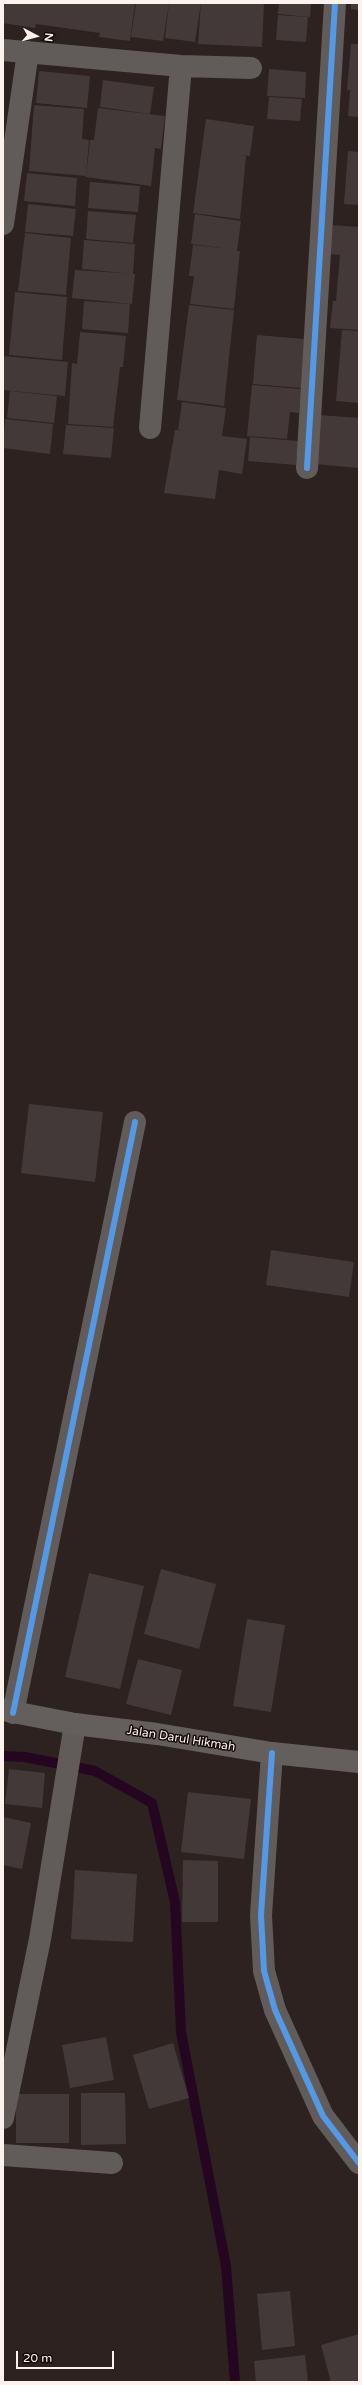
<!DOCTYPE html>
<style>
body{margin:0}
#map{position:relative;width:362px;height:2385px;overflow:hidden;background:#2d2220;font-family:"Varela Round",sans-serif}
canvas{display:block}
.frame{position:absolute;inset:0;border:4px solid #fef2ef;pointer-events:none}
.north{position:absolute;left:16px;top:16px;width:40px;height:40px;-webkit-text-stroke:3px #140b09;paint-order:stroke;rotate:96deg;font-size:11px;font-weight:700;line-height:16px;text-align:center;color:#fef2ef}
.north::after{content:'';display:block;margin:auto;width:14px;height:18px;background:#fef2ef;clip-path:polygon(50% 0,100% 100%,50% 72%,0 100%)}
.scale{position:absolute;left:16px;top:2351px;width:98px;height:18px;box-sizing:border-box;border:2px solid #fef2ef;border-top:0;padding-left:5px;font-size:12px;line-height:14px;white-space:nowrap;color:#fef2ef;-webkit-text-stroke:3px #140b09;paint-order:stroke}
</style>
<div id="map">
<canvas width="362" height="2385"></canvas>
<div class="frame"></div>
<div class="north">N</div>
<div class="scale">20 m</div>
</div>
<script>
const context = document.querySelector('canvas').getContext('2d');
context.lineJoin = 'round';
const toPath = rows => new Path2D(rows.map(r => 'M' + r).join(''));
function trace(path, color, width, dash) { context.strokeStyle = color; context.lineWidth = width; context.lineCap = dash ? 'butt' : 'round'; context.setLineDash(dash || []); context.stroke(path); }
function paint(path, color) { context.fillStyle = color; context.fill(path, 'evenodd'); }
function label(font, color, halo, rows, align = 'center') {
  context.font = font + ' "Varela Round",sans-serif'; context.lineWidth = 3; context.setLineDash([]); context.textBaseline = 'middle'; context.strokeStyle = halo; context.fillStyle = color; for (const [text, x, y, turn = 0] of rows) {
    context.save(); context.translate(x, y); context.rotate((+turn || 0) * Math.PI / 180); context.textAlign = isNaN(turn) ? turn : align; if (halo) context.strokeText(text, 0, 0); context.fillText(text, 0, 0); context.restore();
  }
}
trace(toPath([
 [3,1756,25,1757,95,1771,152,1803,175,1902,181,2032,226,2266,235,2382]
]), '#250620', 10);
paint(toPath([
 [3,3,135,3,130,41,99,37,100,33,36,24,35,28,3,23],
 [136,3,169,3,163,41,131,37],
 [169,3,201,3,195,42,165,38],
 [201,3,264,3,262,47,198,44],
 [279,3,311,3,310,17,278,14],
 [351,3,359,3,359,10,351,9],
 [278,15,308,17,306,42,276,40],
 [351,44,359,44,359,91,347,90],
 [269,69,306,72,305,98,267,96],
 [39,71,90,76,87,108,36,103],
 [103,80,154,87,150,114,100,107],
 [350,90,359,91,359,117,348,116],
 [269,97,302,99,300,121,267,119],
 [34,105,84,109,82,139,89,140,86,176,29,171],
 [98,108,165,116,161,149,155,148,151,186,86,177,90,140,94,140],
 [206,119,254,126,250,156,240,155,246,156,240,219,193,213],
 [348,151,359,152,359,205,344,204],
 [27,173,77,178,75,206,24,201],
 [90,182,140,186,138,212,88,208],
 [28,204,76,209,73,236,25,232],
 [88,211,136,215,133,243,86,239],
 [195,214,241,221,237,251,240,251,234,309,190,304,194,276,189,276,193,245,230,249,191,244],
 [331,225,359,227,359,330,330,328,333,301,336,301,340,255,328,254],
 [25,233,71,238,66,295,18,291],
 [84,240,135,244,133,274,82,269],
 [75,270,135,274,132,304,72,298],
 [15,292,67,297,62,360,9,355],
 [84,301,130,304,128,333,82,329],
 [189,305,234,310,224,406,177,400],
 [342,330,359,331,359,403,336,401],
 [80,332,126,336,123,367,120,367,113,427,68,424,72,363,77,364],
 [257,335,304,339,301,388,253,384],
 [3,356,68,362,65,396,3,390],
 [252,385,301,389,299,413,290,412,287,439,247,436],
 [10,391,57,396,54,423,7,418],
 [182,402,226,408,222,436,247,439,242,474,219,470,215,499,164,493,175,430,184,431,178,430],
 [319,415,359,418,359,468,315,464],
 [5,419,53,424,50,454,3,448],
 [66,425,114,428,111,458,63,454],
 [250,437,298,441,296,465,248,461],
 [29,1104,103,1112,95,1182,21,1173],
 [271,1250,354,1262,349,1297,266,1285],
 [161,1569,216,1584,199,1649,144,1634],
 [89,1573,144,1586,120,1689,65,1677],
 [247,1619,285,1625,271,1712,233,1706],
 [138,1659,182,1670,171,1715,126,1704],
 [9,1769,45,1773,42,1808,5,1804],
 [188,1792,251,1799,244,1859,181,1852],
 [3,1817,31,1823,22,1869,3,1865],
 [183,1860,218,1861,218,1922,182,1922],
 [75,1870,137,1874,133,1942,71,1939],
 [106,2037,114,2080,70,2088,62,2045],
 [173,2043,189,2098,149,2109,133,2055],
 [81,2093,125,2093,126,2144,81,2145],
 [16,2094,69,2094,69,2143,16,2143],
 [290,2291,295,2346,262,2350,257,2294],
 [359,2334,359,2382,331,2382,321,2345],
 [305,2355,308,2382,256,2382,254,2361]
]), '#433939');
trace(toPath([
 [3,50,181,66,251,68],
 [3,224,28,52],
 [150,428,181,66],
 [307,468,335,3],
 [13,1713,135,1122],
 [272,1753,261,1915,264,1971,275,2010,323,2116,359,2163],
 [3,2118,40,1939,75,1724],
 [3,2155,112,2163]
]), '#615c59', 22);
trace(toPath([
 [3,1710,75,1724,157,1734,272,1753,359,1762]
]), '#645e5c', 22);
trace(toPath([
 [307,468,335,3],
 [13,1713,135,1122],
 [272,1753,261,1915,264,1971,275,2010,323,2116,359,2163]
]), '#5399e6', 6);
label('12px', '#fef2ef', '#140b09', [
 ["Jalan Darul Hikmah",181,1739,9]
]);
</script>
